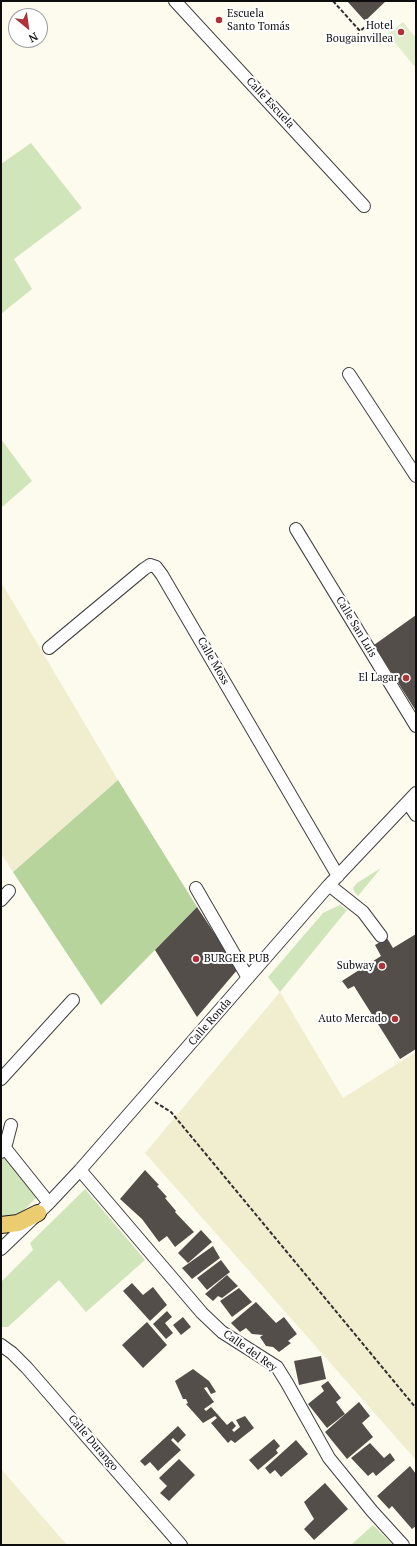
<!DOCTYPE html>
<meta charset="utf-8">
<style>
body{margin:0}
#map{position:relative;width:417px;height:1546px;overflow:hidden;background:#fdfaee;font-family:"PT Serif",serif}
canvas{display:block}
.frame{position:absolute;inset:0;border:2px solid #0d0d0d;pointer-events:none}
.north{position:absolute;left:8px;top:8px;width:40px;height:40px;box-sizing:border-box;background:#fff;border:1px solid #9e9e9e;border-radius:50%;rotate:151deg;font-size:11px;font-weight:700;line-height:16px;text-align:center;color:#0d0d0d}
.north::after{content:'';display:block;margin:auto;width:14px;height:18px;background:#b03239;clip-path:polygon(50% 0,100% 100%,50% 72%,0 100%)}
</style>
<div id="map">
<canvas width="417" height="1546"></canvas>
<div class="frame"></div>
<div class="north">N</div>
</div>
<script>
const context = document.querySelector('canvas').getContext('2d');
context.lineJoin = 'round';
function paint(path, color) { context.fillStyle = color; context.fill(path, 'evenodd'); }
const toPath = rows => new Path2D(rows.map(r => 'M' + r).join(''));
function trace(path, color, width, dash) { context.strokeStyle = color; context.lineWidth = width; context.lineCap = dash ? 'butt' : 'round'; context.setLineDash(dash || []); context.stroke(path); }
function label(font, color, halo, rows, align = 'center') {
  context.font = font + ' "PT Serif",serif'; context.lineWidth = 4; context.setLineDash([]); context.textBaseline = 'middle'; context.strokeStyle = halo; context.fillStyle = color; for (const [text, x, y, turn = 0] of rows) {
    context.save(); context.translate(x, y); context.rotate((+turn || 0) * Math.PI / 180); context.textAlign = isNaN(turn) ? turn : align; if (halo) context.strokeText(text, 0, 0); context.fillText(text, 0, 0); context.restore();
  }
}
paint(toPath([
 [1,582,118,780,13,872,1,853],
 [280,992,343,1098,416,1052,416,1460,145,1153],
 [1,1469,67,1545,1,1545]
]), '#f1eed0');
paint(toPath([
 [31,143,82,208,14,259,32,289,1,314,1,164],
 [1,439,32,481,1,508],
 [381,868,358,896,354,891,353,888,357,883],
 [340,905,347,910,280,992,268,977,323,913],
 [6,1154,40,1194,22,1212,14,1216,1,1217,1,1160],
 [85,1189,145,1260,86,1312,59,1280,8,1327,1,1327,1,1282,33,1250,30,1243],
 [373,1525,393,1545,351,1545]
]), '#d1e5bb');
paint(toPath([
 [118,780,197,907,101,1005,13,872]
]), '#b6d49c');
paint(toPath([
 [403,22,416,38,416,64,414,66,388,34]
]), '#e2edcc');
paint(toPath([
 [347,1,386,1,365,21],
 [416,615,416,711,374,645],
 [197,907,238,969,197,1017,155,950],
 [416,934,416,1049,400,1059,354,986,348,989,342,981,381,956,375,945,387,938,393,948],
 [145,1170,159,1185,157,1186,167,1197,165,1198,176,1211,175,1212,194,1232,175,1247,167,1236,159,1242,142,1219,120,1199],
 [201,1230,212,1242,188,1263,178,1253],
 [213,1246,220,1258,192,1279,182,1268],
 [221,1260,230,1272,207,1290,197,1278],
 [227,1275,238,1286,222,1298,218,1296,213,1301,205,1294],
 [132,1283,143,1295,153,1287,167,1305,150,1321,123,1291],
 [239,1288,252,1302,232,1317,220,1301],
 [256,1302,276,1323,284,1317,297,1334,288,1341,291,1343,279,1352,273,1347,266,1346,260,1337,263,1335,252,1334,246,1328,240,1332,231,1323],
 [167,1311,172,1317,165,1323,173,1333,166,1339,153,1324],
 [183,1317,191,1327,181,1335,173,1325],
 [147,1322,167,1345,143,1368,122,1345],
 [321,1356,326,1379,299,1385,294,1361],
 [193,1369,209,1381,216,1392,211,1394,207,1387,204,1388,214,1402,204,1409,206,1411,211,1407,227,1425,232,1421,236,1426,232,1430,234,1432,240,1427,236,1420,245,1416,254,1428,235,1443,231,1440,228,1443,211,1423,217,1418,215,1416,203,1423,186,1404,188,1403,186,1399,183,1399,175,1381],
 [328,1381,341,1398,336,1402,345,1414,327,1428,308,1404,324,1391,321,1386],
 [359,1402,370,1416,362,1423,373,1437,347,1459,325,1432],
 [178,1426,186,1435,178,1443,173,1438,171,1440,181,1450,158,1471,150,1462,145,1466,140,1461],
 [274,1439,280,1446,276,1450,278,1453,258,1470,249,1460],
 [296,1440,308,1454,281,1477,275,1470,270,1474,265,1468],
 [370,1443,384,1458,390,1453,395,1460,376,1476,373,1472,368,1476,351,1458],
 [179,1459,195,1475,169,1501,160,1493,167,1486,159,1478],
 [410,1466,416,1474,416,1526,412,1529,392,1506,389,1509,377,1496],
 [325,1483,348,1509,314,1540,304,1529,314,1519,304,1502]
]), '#544e4a');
const minor = toPath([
 [175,1,364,206],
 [349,374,416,476],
 [296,529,416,726],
 [49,648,144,569,150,565,156,567,162,575,338,876],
 [408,803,416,815],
 [329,885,363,912,381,936],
 [196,888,248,978],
 [1,900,9,891],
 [1,1079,73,1000],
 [5,1148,11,1125],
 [1,1152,5,1148,49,1203],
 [80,1170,202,1313,222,1332,277,1367,287,1383,329,1458,372,1511,403,1545],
 [1,1249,49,1203,80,1170,329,885,416,793],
 [1,1345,12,1353,27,1368,181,1545]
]);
const major = toPath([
 [1,1225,18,1223,38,1213]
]);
trace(minor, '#404040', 14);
trace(major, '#1e1e1e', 18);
trace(toPath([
 [333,1,360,31,374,20],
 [155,1102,171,1112,416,1408]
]), '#2f2f2f', 2, [4, 2]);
trace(minor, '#fff', 12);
trace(major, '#eccc70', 16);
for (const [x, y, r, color] of [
 [219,20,4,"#b03239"],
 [401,32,4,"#b03239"],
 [406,678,4,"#b03239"],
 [196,959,4,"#b03239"],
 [382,966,4,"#b03239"],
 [395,1019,4,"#b03239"]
]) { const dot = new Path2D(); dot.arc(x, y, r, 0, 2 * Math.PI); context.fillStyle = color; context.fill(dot); trace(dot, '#fff', 1.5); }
label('11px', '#0d0d0d', '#fff', [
 ["Escuela",227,14,"left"],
 ["Santo Tomás",227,27,"left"],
 ["Hotel",393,26],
 ["Bougainvillea",393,39],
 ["El Lagar",398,678],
 ["BURGER PUB",204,959,"left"],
 ["Subway",374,966],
 ["Auto Mercado",387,1019]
], 'right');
label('11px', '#0d0d0d', '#fff', [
 ["Calle Escuela",270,103,47],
 ["Calle San Luis",356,627,59],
 ["Calle Moss",213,661,60],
 ["Calle Ronda",210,1022,-49],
 ["Calle del Rey",250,1351,35],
 ["Calle Durango",93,1443,49]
]);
</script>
